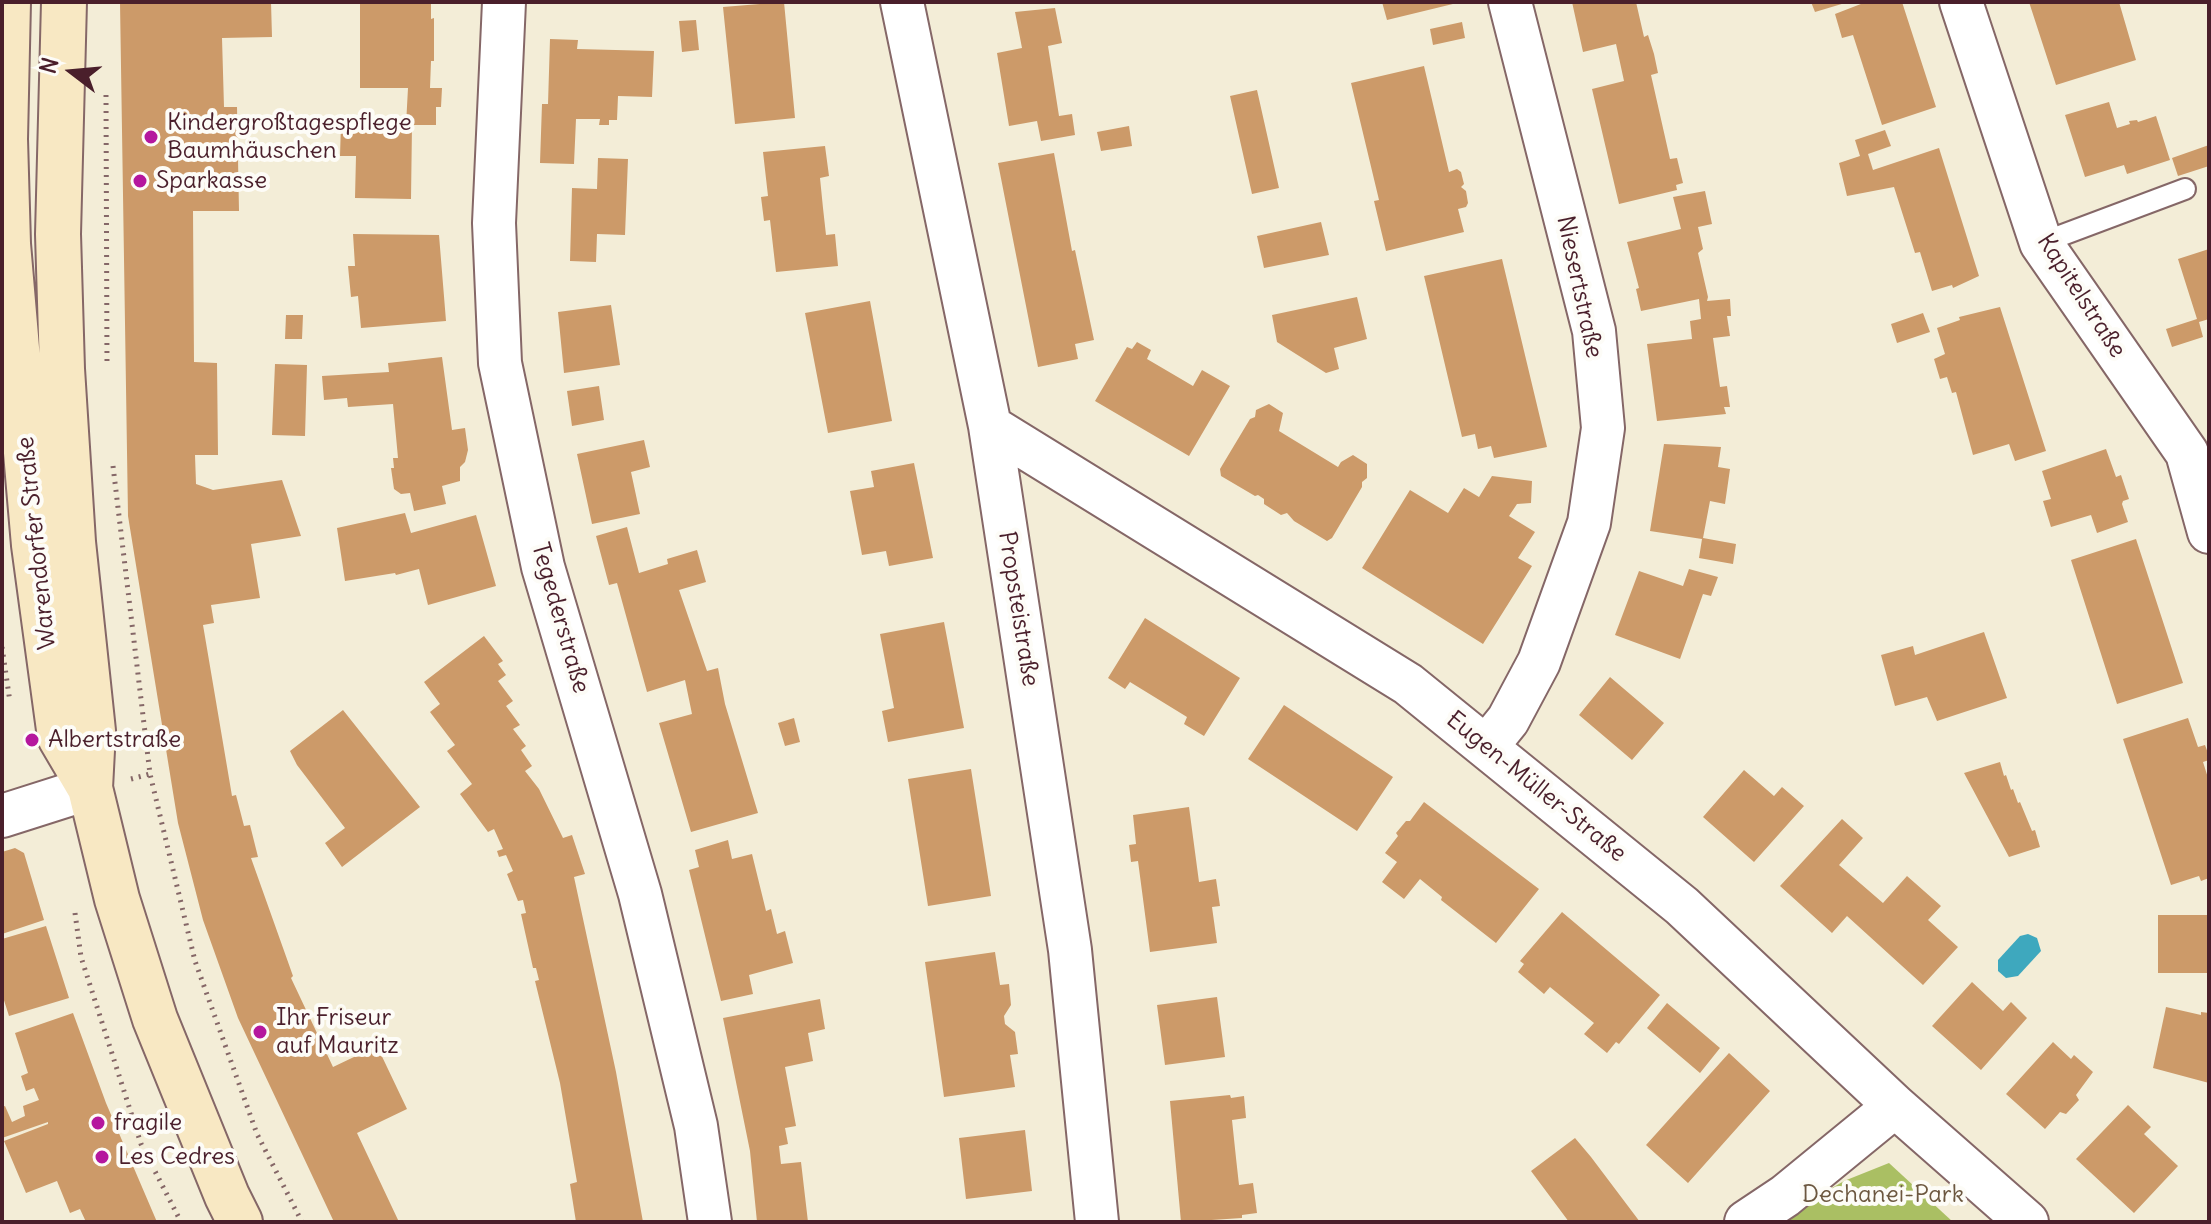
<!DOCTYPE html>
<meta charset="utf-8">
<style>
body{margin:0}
#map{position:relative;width:2211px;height:1224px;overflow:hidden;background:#f3edd7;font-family:Delius,sans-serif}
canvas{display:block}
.frame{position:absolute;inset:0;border:4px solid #4a1f2b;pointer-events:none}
.north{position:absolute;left:32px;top:32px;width:80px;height:80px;-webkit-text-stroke:6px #fdfcf7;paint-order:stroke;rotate:286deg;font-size:22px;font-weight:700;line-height:32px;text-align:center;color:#4a1f2b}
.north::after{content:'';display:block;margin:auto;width:28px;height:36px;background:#4a1f2b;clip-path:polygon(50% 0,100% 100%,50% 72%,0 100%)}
</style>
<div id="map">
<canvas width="2211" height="1224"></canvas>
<div class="frame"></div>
<div class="north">N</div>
</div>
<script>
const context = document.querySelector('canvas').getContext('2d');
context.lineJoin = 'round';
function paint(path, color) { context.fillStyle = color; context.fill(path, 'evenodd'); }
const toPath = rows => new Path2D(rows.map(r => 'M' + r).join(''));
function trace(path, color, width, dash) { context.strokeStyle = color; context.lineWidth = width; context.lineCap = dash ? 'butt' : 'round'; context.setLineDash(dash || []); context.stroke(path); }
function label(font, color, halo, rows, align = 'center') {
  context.font = font + ' Delius,sans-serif'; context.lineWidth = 8; context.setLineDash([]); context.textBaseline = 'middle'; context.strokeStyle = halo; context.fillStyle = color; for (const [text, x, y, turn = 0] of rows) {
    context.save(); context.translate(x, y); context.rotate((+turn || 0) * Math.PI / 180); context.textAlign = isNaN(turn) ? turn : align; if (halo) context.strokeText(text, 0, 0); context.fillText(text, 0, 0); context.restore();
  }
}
paint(toPath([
 [1889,1163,1953,1222,1774,1222,1844,1181]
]), '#aabf63');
paint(toPath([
 [2028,934,2037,938,2041,951,2018,976,2006,978,1998,971,1998,960,2020,936]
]), '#3ea8be');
paint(toPath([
 [120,2,271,2,272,37,222,38,224,107,237,107,239,211,193,211,194,362,217,363,218,455,195,455,196,484,213,490,282,480,301,536,251,544,260,598,211,605,214,623,203,625,232,796,236,795,244,826,250,825,258,857,251,858,293,976,291,978,333,1067,377,1046,407,1109,357,1133,399,1222,334,1222,238,1018,203,920,178,823,128,516],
 [360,2,431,2,431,19,434,18,434,61,431,61,430,88,442,88,441,107,436,107,436,125,412,125,411,199,355,198,356,156,340,156,341,124,406,125,408,88,360,88],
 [784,2,795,118,735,124,723,7],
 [1382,2,1457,2,1457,3,1387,20],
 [1572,2,1636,2,1644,37,1648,35,1654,54,1658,73,1651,75,1670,159,1677,158,1683,183,1676,185,1677,190,1619,204,1592,89,1624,81,1616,44,1583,52],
 [1811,2,1845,2,1845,3,1815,12],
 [1866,2,1902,2,1936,107,1882,125,1853,35,1842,38,1835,14],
 [2029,2,2119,2,2136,60,2056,85],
 [1055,8,1062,43,1048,46,1059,116,1072,114,1075,135,1041,141,1037,121,1009,126,997,53,1022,48,1015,12],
 [696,20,699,50,682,52,679,21],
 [1462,22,1465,38,1433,45,1430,29],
 [550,39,578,40,577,49,654,51,652,97,618,96,617,120,609,120,609,125,599,125,600,119,576,119,574,164,540,163,542,104,548,104],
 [1424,66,1449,172,1457,169,1461,172,1464,184,1461,187,1466,191,1468,203,1466,207,1458,209,1464,232,1386,251,1374,201,1379,200,1351,83],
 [1257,90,1279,188,1252,194,1230,96],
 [2109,102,2117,128,2130,124,2129,121,2137,120,2138,122,2156,116,2170,160,2127,174,2124,165,2085,177,2065,115],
 [1129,126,1132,146,1101,151,1097,132],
 [1885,130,1891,146,1868,154,1873,170,1939,148,1979,276,1953,288,1952,285,1932,291,1920,252,1915,253,1894,187,1847,196,1839,163,1860,156,1855,140],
 [2209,145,2209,166,2178,176,2172,158],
 [825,146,829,176,820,178,823,208,826,235,835,234,838,266,776,272,770,220,764,221,761,197,768,196,763,152],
 [1054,153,1072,251,1075,250,1094,340,1075,344,1078,359,1038,367,998,163],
 [598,158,628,159,625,235,597,234,596,262,570,261,572,188,597,189],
 [1705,191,1712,224,1698,227,1703,249,1698,253,1708,297,1707,301,1730,299,1731,316,1727,316,1730,336,1713,338,1720,387,1727,386,1730,407,1724,407,1726,414,1657,421,1647,344,1692,339,1690,321,1701,319,1699,299,1641,311,1636,289,1639,288,1627,242,1681,229,1673,197],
 [1321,222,1329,255,1264,268,1257,236],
 [353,234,439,235,446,321,361,328,358,296,351,297,348,266,355,266],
 [2209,249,2209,319,2199,322,2203,337,2172,347,2166,329,2197,319,2178,259],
 [1502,259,1547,447,1494,458,1491,446,1478,449,1475,434,1462,437,1424,276],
 [1357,297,1367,339,1334,348,1339,369,1326,373,1277,342,1272,315],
 [870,301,892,421,828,433,805,313],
 [611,305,620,365,564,373,558,312],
 [2000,307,2046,451,2015,461,2009,444,1973,455,1956,392,1952,393,1947,377,1940,379,1934,359,1945,354,1937,328,1960,320,1959,317],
 [1923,313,1930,332,1897,343,1891,324],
 [286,315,303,315,302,339,285,339],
 [1137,342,1151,350,1147,359,1193,386,1202,370,1230,386,1189,456,1095,401,1127,347,1132,349],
 [442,357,452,430,465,428,468,450,465,462,460,467,460,481,442,486,446,504,414,511,410,493,401,494,394,489,391,468,394,468,393,458,398,458,393,404,348,407,347,398,324,400,322,376,389,372,388,363],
 [275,364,307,365,305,436,272,435],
 [599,386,604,420,572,426,567,391],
 [1269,404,1283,413,1279,431,1338,467,1341,462,1353,455,1367,464,1367,478,1362,482,1362,487,1332,538,1327,541,1294,521,1287,513,1281,515,1264,504,1264,499,1258,495,1255,496,1221,476,1220,469,1250,419,1255,417,1256,410],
 [644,440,650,467,631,472,640,514,592,524,577,454],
 [1664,444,1721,447,1718,467,1730,469,1725,504,1710,501,1703,538,1736,544,1733,564,1699,558,1702,539,1650,531],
 [2106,449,2116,477,2121,475,2129,499,2123,501,2122,504,2128,522,2097,533,2091,515,2051,527,2043,501,2051,499,2042,471],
 [914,463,933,558,889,566,886,551,862,555,850,491,874,487,871,471],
 [1492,476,1532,481,1531,503,1517,504,1509,516,1535,532,1518,558,1532,566,1483,644,1362,568,1410,490,1448,513,1464,488,1479,497],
 [405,513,411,533,476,515,496,586,428,605,419,569,396,575,395,573,345,581,337,528],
 [627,527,639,573,668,564,667,559,697,550,706,582,679,590,707,671,718,668,725,704,758,813,691,832,659,723,692,714,685,680,647,692,617,583,609,585,596,536],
 [2136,539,2183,683,2117,704,2071,560],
 [1689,569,1718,577,1711,596,1703,594,1680,659,1615,635,1639,571,1683,586],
 [1145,618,1240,678,1204,736,1184,724,1187,717,1130,682,1125,689,1108,678],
 [944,622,964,728,888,742,882,711,894,708,880,634],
 [1984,632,2007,698,1937,721,1927,697,1895,706,1881,655,1913,646,1915,655],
 [484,636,503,661,498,664,506,675,498,681,513,701,506,706,520,725,513,729,526,746,521,750,532,766,525,771,539,789,563,838,572,835,585,874,574,877,616,1072,643,1222,576,1222,570,1184,577,1182,560,1083,535,981,539,980,536,968,533,968,521,914,526,913,523,900,518,901,507,874,513,871,506,855,499,857,497,851,503,849,494,829,488,832,460,794,472,784,447,751,455,745,430,712,440,704,424,682],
 [1610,677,1664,723,1632,760,1579,715],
 [1284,705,1393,777,1357,831,1248,759],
 [343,710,420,807,342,867,325,843,345,828,297,765,290,751],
 [794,718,800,742,785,746,778,723],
 [2188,718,2198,747,2205,745,2209,756,2209,760,2203,762,2209,781,2209,878,2201,881,2199,876,2171,885,2123,739],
 [2000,762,2004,776,2006,775,2011,790,2013,789,2018,803,2020,802,2032,831,2035,830,2040,847,2009,857,1964,773],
 [971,769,991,896,928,906,908,779],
 [1744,770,1774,796,1782,787,1804,806,1754,862,1703,817],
 [1424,802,1539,889,1496,943,1441,900,1442,897,1420,879,1404,899,1382,882,1397,862,1385,853,1398,836,1396,833,1406,821,1410,821],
 [1189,807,1199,882,1216,879,1220,906,1212,907,1217,943,1150,952,1138,861,1131,862,1130,853,1129,845,1136,844,1133,815],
 [1842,819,1863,838,1839,865,1883,903,1907,876,1941,906,1928,920,1958,947,1923,985,1847,916,1832,933,1780,886],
 [728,840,732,859,752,854,766,911,771,909,777,934,785,931,793,963,749,975,753,994,721,1001,689,870,699,867,695,850],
 [15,848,24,853,44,920,2,934,2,852],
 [1562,912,1660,995,1619,1044,1616,1042,1607,1053,1584,1034,1594,1023,1550,987,1544,994,1518,972,1524,964,1520,961],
 [2158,915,2209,915,2209,973,2158,973],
 [46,926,69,998,9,1016,2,994,2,939],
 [995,952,1000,985,1009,984,1011,1005,1004,1016,1005,1024,1015,1032,1018,1054,1010,1055,1015,1087,944,1097,925,962],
 [1972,982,2003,1011,2011,1002,2027,1018,1981,1070,1932,1026],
 [1217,997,1225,1057,1165,1065,1157,1005],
 [820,999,825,1029,808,1033,813,1061,785,1067,796,1126,785,1128,788,1144,779,1146,781,1164,801,1162,808,1222,757,1222,750,1151,723,1018],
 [1667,1003,1720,1048,1700,1073,1647,1028],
 [2166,1007,2201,1015,2201,1012,2209,1013,2209,1083,2153,1068],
 [73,1013,106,1103,157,1222,86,1222,80,1209,70,1213,57,1181,26,1193,4,1141,48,1124,48,1122,2,1138,2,1107,5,1106,12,1122,25,1116,23,1106,39,1100,34,1088,26,1091,21,1076,28,1073,15,1033],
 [2053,1042,2071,1059,2074,1055,2093,1072,2076,1095,2079,1100,2066,1114,2060,1112,2045,1129,2006,1094],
 [1729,1053,1770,1091,1688,1183,1646,1145],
 [1230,1095,1231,1098,1244,1096,1246,1118,1232,1120,1236,1158,1239,1185,1253,1183,1257,1213,1242,1215,1242,1218,1181,1222,1170,1101],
 [2128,1105,2151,1127,2144,1134,2178,1166,2134,1213,2076,1159],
 [1025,1130,1032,1191,966,1199,959,1138],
 [1575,1138,1591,1157,1640,1222,1569,1222,1531,1171]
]), '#cc9a69');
const lane = toPath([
 [2041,243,2185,189]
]);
const street = toPath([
 [504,2,494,223,500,363,543,567,640,894,696,1126,710,1222],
 [902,2,990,426,1070,950,1097,1222],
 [1961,2,2041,243,2187,453,2209,532],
 [990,426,1408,684,1682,906,1895,1106,2027,1222],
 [1487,746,1508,720,1539,662,1589,523,1603,428,1594,331,1510,2],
 [2,816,90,788],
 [1746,1222,1785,1196,1895,1106]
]);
const secondary = toPath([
 [8,2,5,139,8,244,34,545,60,737,90,788],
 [64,2,58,234,62,369,73,542,93,731,90,788,117,899,155,1019,227,1196,240,1222]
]);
trace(lane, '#856767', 24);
trace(street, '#856767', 46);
trace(secondary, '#856767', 48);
trace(toPath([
 [106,95,107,365],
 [113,466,150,774,195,961,257,1134,302,1222],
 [2,647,10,702],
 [131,779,150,774],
 [75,913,81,957,141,1144,181,1222]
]), '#856767', 5, [2, 6]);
trace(lane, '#fff', 20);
trace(street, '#fff', 42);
trace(secondary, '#f8e8c3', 44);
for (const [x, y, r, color] of [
 [151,137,8,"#b5179e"],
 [140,181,8,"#b5179e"],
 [32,740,8,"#b5179e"],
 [260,1032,8,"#b5179e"],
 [98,1123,8,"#b5179e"],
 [102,1157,8,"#b5179e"]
]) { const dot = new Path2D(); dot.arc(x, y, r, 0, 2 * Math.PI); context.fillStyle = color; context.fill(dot); trace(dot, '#fdfcf7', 3); }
label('24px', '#4a1f2b', '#fdfcf7', [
 ["Kindergroßtagespflege",167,123],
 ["Baumhäuschen",167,151],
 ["Sparkasse",156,181],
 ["Albertstraße",48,740],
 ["Ihr Friseur",276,1018],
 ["auf Mauritz",276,1046],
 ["fragile",114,1123],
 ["Les Cedres",118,1157]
], 'left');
label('24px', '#4a1f2b', '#fdfcf7', [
 ["Niesertstraße",1579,287,78],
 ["Kapitelstraße",2081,296,57],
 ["Warendorfer Straße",37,543,-96],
 ["Propsteistraße",1018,609,81],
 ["Tegederstraße",560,618,74],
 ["Eugen-Müller-Straße",1536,787,39]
]);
label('24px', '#6c573f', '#fdfcf7', [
 ["Dechanei-Park",1883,1195]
]);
</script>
